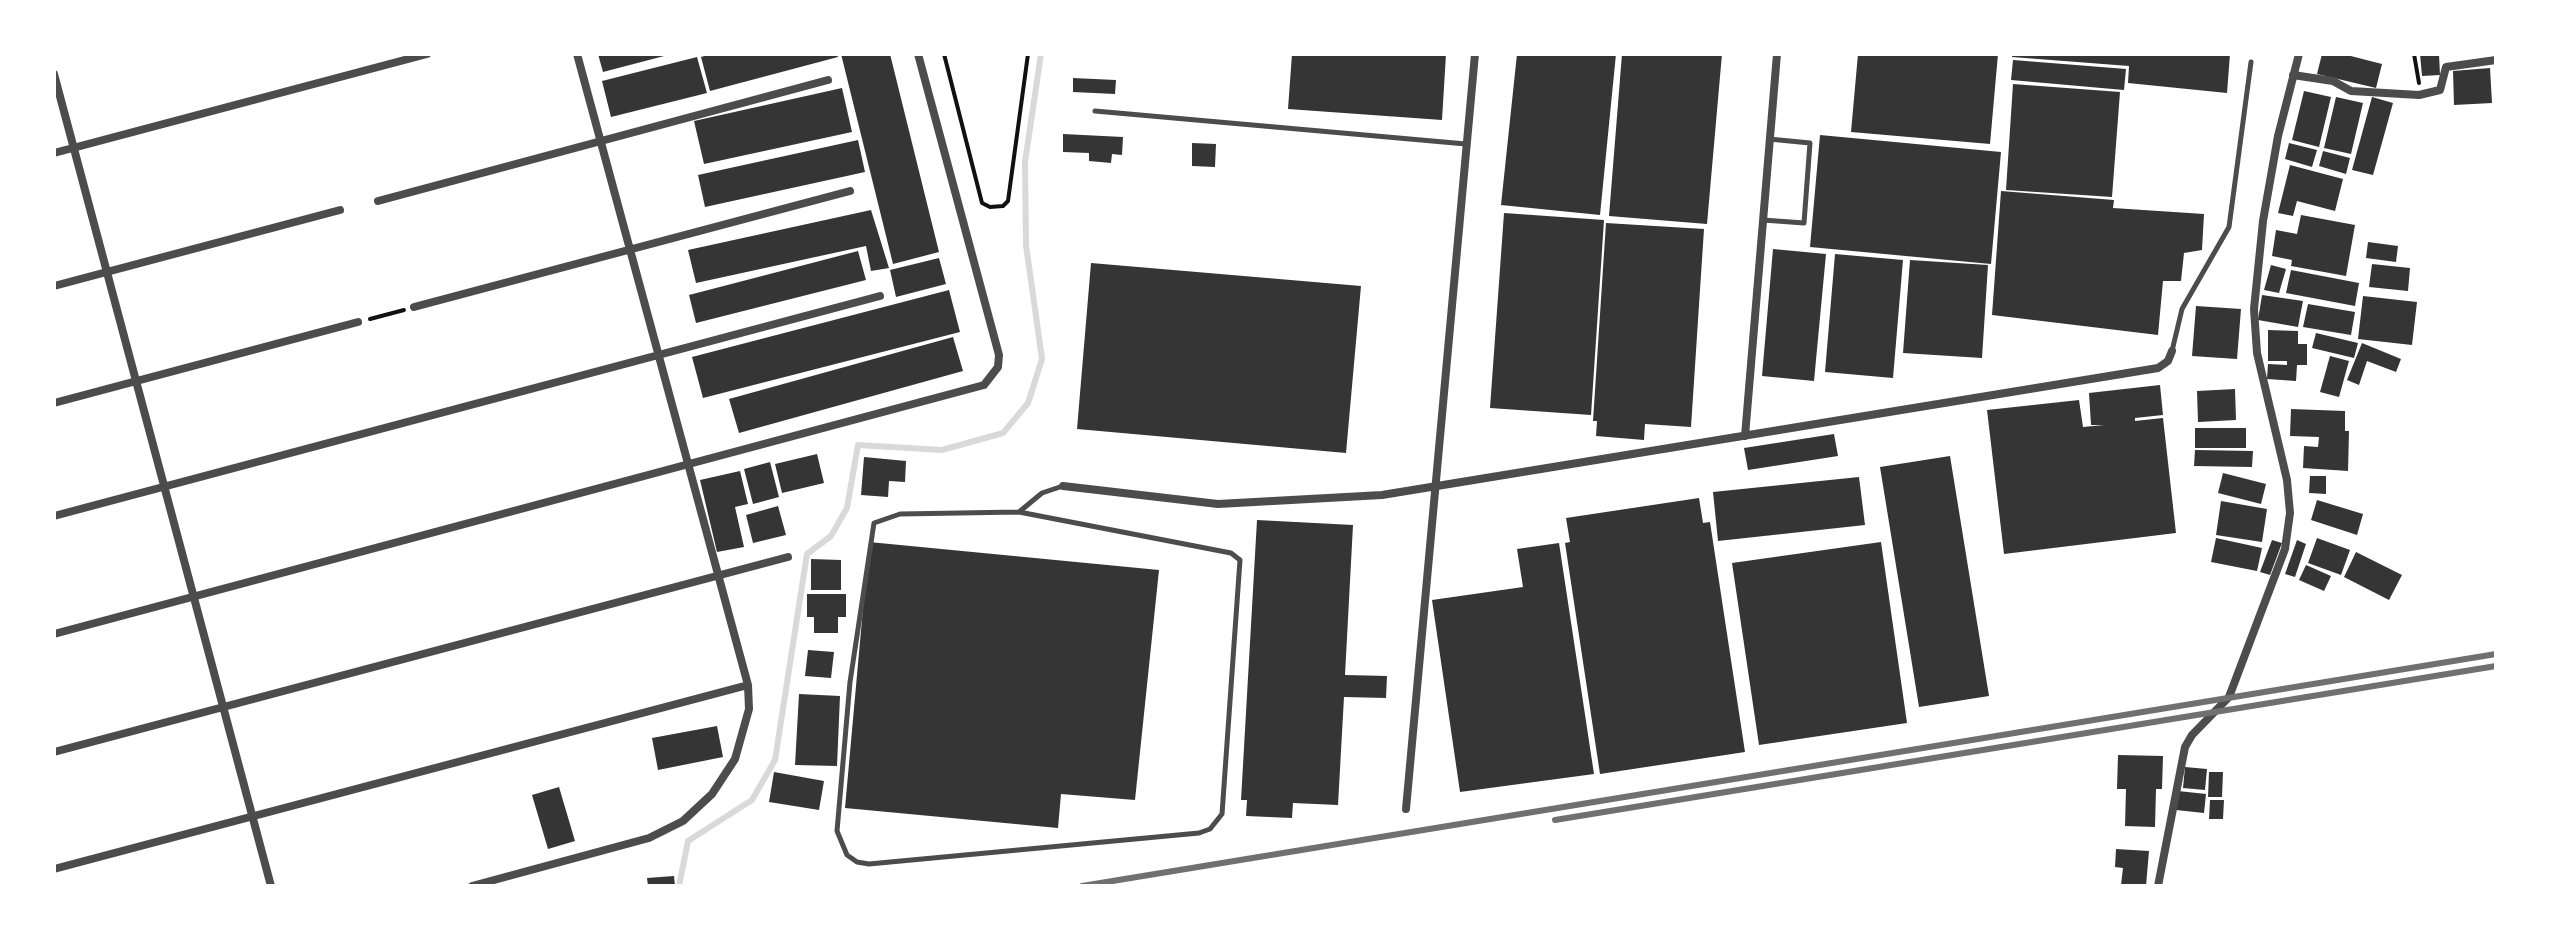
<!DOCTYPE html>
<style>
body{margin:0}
#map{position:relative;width:2550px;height:940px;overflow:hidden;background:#fff;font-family:"Open Sans",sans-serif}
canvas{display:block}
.frame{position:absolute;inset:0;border:56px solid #fff;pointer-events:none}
</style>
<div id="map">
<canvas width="2550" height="940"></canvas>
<div class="frame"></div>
</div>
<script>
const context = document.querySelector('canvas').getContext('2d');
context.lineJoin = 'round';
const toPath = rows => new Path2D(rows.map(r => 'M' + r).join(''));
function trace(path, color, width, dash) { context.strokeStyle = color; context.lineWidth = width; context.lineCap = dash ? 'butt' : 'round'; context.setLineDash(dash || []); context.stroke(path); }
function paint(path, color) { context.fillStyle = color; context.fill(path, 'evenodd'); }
trace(toPath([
 [679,886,688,841,752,800,775,760,807,554,831,536,847,508,858,445,942,450,1003,433,1028,403,1042,359,1026,245,1025,162,1041,54]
]), '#d9d9d9', 6);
paint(toPath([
 [598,54,668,54,668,55,603,72],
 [711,54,837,54,838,57,710,91,701,57],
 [841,54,890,54,939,252,893,264],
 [1292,54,1446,54,1442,120,1288,109],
 [1517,54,1616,54,1600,215,1501,205],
 [1622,54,1722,54,1707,224,1609,216],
 [1858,54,1998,54,1990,144,1851,132],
 [2012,54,2230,54,2227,93,2128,83,2129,66,2012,57],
 [2322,54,2343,54,2382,64,2376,88,2317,74],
 [2420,54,2439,54,2440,75,2422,76],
 [697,57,707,93,611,117,602,81],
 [2013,60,2126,69,2124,90,2011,80],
 [2490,68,2492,103,2454,105,2453,71],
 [1073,78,1116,80,1115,94,1073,92],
 [2013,84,2120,92,2112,197,2006,190],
 [842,88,852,132,704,164,694,121],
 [2304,91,2331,97,2319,147,2292,140],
 [2336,97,2363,103,2351,154,2324,148],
 [2372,97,2393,103,2373,175,2352,170],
 [1063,134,1123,137,1122,155,1112,154,1111,163,1089,161,1089,153,1063,152],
 [1820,135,2001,152,1991,264,1810,247],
 [858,140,865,172,705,207,698,175],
 [1192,143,1216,144,1215,167,1192,166],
 [2289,143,2317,150,2312,167,2285,159],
 [2323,151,2350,158,2346,174,2319,166],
 [2290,165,2343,179,2335,211,2297,201,2293,216,2278,213],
 [2001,191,2114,200,2113,208,2204,214,2202,250,2184,253,2181,281,2163,281,2158,335,1992,315],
 [871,210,889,268,871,271,866,246,696,283,688,250],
 [1504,213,1604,220,1591,415,1490,408],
 [2301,215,2355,225,2346,276,2291,266,2292,260,2272,256,2276,230,2297,234],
 [1606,223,1704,229,1691,427,1645,424,1644,440,1596,436,1597,421,1593,421],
 [2368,242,2398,246,2396,262,2366,258],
 [1773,249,1826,254,1814,381,1762,376],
 [858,251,866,280,696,323,689,295],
 [1835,254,1903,260,1893,378,1825,372],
 [939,258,946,284,896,297,890,270],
 [1910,260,1988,265,1982,358,1903,353],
 [1091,263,1361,286,1346,453,1077,429],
 [2372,264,2410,268,2408,291,2369,287],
 [2271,265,2286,269,2279,293,2264,290],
 [2291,270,2359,283,2355,306,2286,293],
 [949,290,960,332,703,398,692,357],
 [2262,295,2303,301,2298,327,2258,320],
 [2363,296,2417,302,2412,345,2358,339],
 [2308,304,2355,312,2351,335,2303,327],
 [2196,306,2241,309,2237,359,2192,356],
 [2268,330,2298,331,2298,344,2307,344,2307,365,2297,365,2296,381,2267,379,2268,364,2287,365,2287,361,2268,361],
 [2316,333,2358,343,2354,358,2312,348],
 [953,337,963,371,739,433,729,399],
 [2362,343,2401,359,2396,372,2367,361,2359,385,2347,380],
 [2330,356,2349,361,2339,397,2320,392],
 [2160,385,2163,415,2135,418,2135,421,2163,418,2176,533,2004,554,1987,410,2079,400,2083,427,2104,425,2091,425,2089,393],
 [2235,389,2236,420,2198,422,2197,391],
 [2291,409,2345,411,2345,431,2349,431,2348,471,2303,468,2304,446,2318,447,2319,437,2290,436],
 [2195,428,2246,428,2246,448,2195,448],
 [1834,434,1838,456,1748,470,1744,448],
 [2195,450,2253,451,2252,467,2194,466],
 [817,454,824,483,782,493,775,464],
 [1950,456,1989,696,1919,707,1880,467],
 [864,457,906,461,905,482,889,481,888,497,861,495],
 [770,462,779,497,753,504,744,469],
 [740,471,748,504,735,507,744,547,717,552,700,480],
 [2223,473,2266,484,2261,504,2218,493],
 [2310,476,2326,476,2326,494,2309,493],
 [1859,477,1865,525,1718,541,1713,492],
 [1699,498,1703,523,1710,522,1745,752,1600,774,1565,543,1570,542,1566,518],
 [2317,500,2363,514,2357,535,2311,520],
 [2221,501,2267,509,2262,542,2216,535],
 [778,506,786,535,753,543,746,515],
 [1257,520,1353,525,1345,675,1387,676,1386,698,1344,697,1338,805,1293,803,1292,818,1246,816,1247,800,1241,800],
 [2216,538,2262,548,2257,571,2211,562],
 [2317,538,2350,550,2341,575,2308,563],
 [2272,540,2282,543,2270,575,2260,572],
 [2297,540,2306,544,2295,577,2285,574],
 [869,542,1159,570,1135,800,1061,794,1058,828,845,808],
 [1881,542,1907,723,1759,745,1732,563],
 [1559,543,1594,774,1460,792,1432,600,1523,587,1517,549],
 [2356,552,2402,575,2389,600,2344,577],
 [811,559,841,560,841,590,811,590],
 [2306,565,2331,576,2324,591,2299,580],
 [807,594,846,594,846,617,838,617,838,633,814,633,814,617,807,617],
 [808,650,834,652,831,678,805,676],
 [799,694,840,696,837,766,795,765],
 [717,726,723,757,658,770,652,738],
 [2118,755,2163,756,2162,789,2156,789,2155,827,2125,826,2126,789,2117,789],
 [2185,767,2207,769,2205,790,2183,788],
 [774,772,824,781,819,810,769,802],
 [2209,772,2223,772,2222,797,2208,797],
 [559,787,575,841,548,849,532,795],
 [2178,791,2206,794,2204,813,2176,810],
 [2210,800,2224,800,2223,819,2209,819],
 [2116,849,2149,851,2146,886,2121,885,2123,868,2115,867],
 [674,876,675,886,648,886,647,878]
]), '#353535');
trace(toPath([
 [944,54,982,203,990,207,1003,206,1008,201,1028,54],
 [2414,54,2419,83],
 [370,319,404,310]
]), '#111', 4);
trace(toPath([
 [1095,111,1466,144],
 [1763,220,1804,223,1810,143,1769,139],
 [2172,351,2182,309,2229,227,2251,62],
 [1019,512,1231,553,1240,560,1222,814,1210,829,1199,833,869,864,857,862,847,855,837,831,850,682,874,523,900,514,1019,512,1042,493,1063,486]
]), '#4c4c4c', 5);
trace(toPath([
 [54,74,271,886],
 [2293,75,2333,81,2351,91,2419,95,2440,90,2446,67,2496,60],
 [54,153,427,54],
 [378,201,828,80],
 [54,286,340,210],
 [414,307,850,191],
 [54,403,358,322],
 [1745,436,1777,54],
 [1063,486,1218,504,1382,495,2158,368,2168,361,2172,351],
 [54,516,880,296],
 [54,634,984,385,998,367,999,355,918,54],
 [54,752,788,557],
 [1406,809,1475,54],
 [54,869,748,685],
 [472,886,649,838,683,821,712,794,735,759,749,709,748,685,577,54],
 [2158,886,2185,747,2192,735,2229,697,2285,549,2290,513,2287,480,2257,353,2254,309,2263,221,2278,136,2299,54]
]), '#4c4c4c', 8);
trace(toPath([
 [1555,820,2496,666],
 [1082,886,2496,654]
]), '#707070', 6);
</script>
